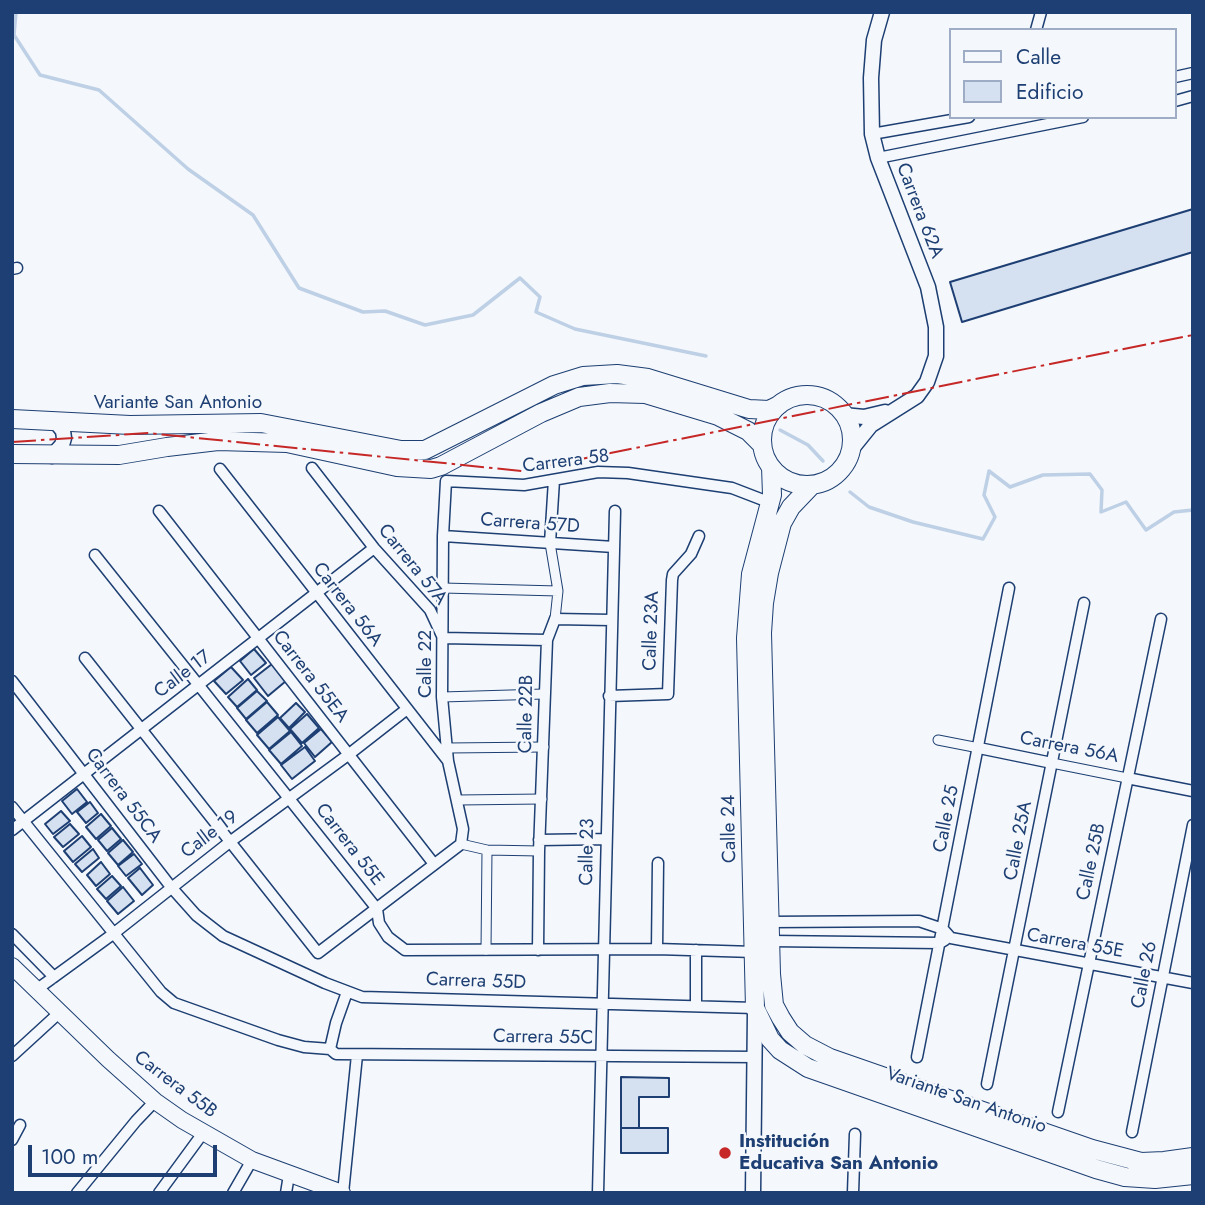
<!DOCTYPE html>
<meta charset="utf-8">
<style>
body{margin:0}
#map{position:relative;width:1205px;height:1205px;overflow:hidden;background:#f4f7fb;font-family:Jost,sans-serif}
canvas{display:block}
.frame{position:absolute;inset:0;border:14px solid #1d3f73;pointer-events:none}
.legend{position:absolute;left:949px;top:28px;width:228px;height:91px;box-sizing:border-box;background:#f4f7fb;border:2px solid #9eadc5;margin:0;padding:9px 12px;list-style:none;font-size:21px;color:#1d3f73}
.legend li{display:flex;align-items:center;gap:14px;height:35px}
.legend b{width:35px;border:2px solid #9eadc5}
.scale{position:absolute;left:28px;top:1145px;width:189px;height:32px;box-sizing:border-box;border:4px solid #1d3f73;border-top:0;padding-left:9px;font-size:21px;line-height:24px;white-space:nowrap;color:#1d3f73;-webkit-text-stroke:5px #f4f7fb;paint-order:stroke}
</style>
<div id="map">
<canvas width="1205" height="1205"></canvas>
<div class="frame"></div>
<ul class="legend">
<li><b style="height:9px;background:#f4f7fb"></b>Calle</li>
<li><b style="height:19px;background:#d5e0f0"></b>Edificio</li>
</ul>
<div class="scale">100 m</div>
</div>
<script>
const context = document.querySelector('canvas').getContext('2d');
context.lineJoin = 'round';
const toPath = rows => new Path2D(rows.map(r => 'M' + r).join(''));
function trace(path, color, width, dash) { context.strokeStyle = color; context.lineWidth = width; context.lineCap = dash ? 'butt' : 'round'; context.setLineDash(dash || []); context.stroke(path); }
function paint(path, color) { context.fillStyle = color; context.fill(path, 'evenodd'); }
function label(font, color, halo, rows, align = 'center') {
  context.font = font + ' Jost,sans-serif'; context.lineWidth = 5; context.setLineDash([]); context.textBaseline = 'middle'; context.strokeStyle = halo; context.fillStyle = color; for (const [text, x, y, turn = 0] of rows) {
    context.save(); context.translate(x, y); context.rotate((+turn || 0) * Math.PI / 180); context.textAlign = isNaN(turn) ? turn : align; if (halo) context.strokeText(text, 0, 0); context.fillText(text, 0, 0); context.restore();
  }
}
trace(toPath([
 [16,12,14,35,40,75,99,90,188,169,253,215,299,288,363,312,385,311,425,325,473,315,520,278,540,297,536,312,575,329,706,356],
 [780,430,808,445,823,461],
 [850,492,869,507,913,522,983,539,995,517,984,495,989,471,1010,487,1043,475,1090,474,1102,490,1101,512,1126,502,1146,530,1174,512,1193,510]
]), '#bed0e5', 3.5);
const building = toPath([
 [1193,209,1193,252,962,322,950,282,1193,209],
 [254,649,266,663,251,675,240,661,254,649],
 [272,664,286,681,268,696,254,678,272,664],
 [231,667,243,680,226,694,214,681,231,667],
 [248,679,257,690,237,707,228,697,248,679],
 [257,691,267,701,246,719,237,708,257,691],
 [267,702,278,715,257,733,246,720,267,702],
 [296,703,305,712,289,728,280,718,296,703],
 [307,714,319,728,302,743,290,729,307,714],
 [278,717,290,731,269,749,257,735,278,717],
 [321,729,332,742,315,757,304,743,321,729],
 [291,732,302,746,281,764,269,750,291,732],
 [305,747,315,761,292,779,281,765,305,747],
 [77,789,87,802,72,814,62,801,77,789],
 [90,802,98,813,86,823,77,812,90,802],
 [61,811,70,821,53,834,45,824,61,811],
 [101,814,111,826,96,839,86,827,101,814],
 [70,824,79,834,63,847,54,837,70,824],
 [112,828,121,839,107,851,98,840,112,828],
 [82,836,91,847,73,862,64,851,82,836],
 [123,840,133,852,118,865,108,853,123,840],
 [93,849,99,858,82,872,75,864,93,849],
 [134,854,142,864,126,876,118,866,134,854],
 [101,862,110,874,96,886,87,875,101,862],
 [140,868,153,885,142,895,128,878,140,868],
 [112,876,121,886,106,899,97,889,112,876],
 [123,887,134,901,118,914,107,901,123,887],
 [621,1077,669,1078,669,1097,639,1097,639,1128,621,1128,621,1077],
 [621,1128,668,1128,668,1153,621,1153,621,1128]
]);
paint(building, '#d5e0f0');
trace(building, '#1d3f73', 2);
const pedestrian = toPath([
 [550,543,558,591,555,619],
 [443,588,558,591],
 [442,697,544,694],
 [938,740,979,748],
 [448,748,544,747],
 [1052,763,1127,778],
 [458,800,542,799],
 [461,844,487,850,539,851],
 [486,950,487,850]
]);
const minor = toPath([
 [1036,30,1041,12],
 [1175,77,1193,73],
 [1175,101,1193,96],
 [872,134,969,117],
 [878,158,1083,117],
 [12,269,17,268],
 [312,468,374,548,430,610,443,638,547,640],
 [220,469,448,761],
 [159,511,434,864],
 [443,536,614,547],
 [550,543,554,480],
 [95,555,377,909,379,923,388,937,405,950,657,949,754,952],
 [85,658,318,953,461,844,463,829,448,761,442,697,443,536,446,481,524,485,598,472,628,473,732,488,771,503],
 [12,681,171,887,196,915,223,936,325,983,362,997,755,1008],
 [609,696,668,694,672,580,673,574,691,554,699,536],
 [979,748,1052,763],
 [1127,778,1193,791],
 [12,807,161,992,174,1003,278,1040,304,1047,330,1049],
 [12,830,374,548],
 [539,840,605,839],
 [770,922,919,921,943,929,951,938,1193,983],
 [12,934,54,977],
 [770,941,940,943,945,940],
 [657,949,658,863],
 [538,950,539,851,547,640,555,619,611,620],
 [696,950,696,1006],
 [36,990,113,934,231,841,348,755,407,709],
 [347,992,336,1023,330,1049,336,1054,756,1057],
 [12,1056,59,1013],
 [917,1057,1009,588],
 [987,1084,1084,603],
 [1058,1112,1161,619],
 [1132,1132,1193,825],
 [12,1140,20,1125],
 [77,1193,136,1121,155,1101],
 [159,1193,203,1133],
 [233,1193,252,1160],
 [286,1193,289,1175],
 [343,1193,357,1055],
 [598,1193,615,511],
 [853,1193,855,1134]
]);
const tertiary = toPath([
 [844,415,864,417,885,412],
 [850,451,871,425,917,396,927,382,936,356,936,327,928,287,878,158,872,134,871,78,874,40,882,12],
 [52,456,62,445,64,438,63,431,56,422],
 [753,1193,755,1012]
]);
const secondary = toPath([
 [12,966,108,1059,155,1101,182,1120,252,1160,342,1193]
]);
const primary = toPath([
 '762 440a45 45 0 1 1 90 0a45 45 0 1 1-90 0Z',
 [12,419,130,425,261,423,401,450,425,450,554,385,583,376,617,374,648,378,749,409,769,410,779,405],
 [12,454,119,455,167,447,218,441,287,443,397,467,431,469,441,466,541,413,579,397,610,393,645,394,718,416,748,431,762,445],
 [771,467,772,495,751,574,746,638,755,1008,770,1039,780,1050,808,1068,1096,1169,1125,1177,1155,1179,1193,1175],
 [812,485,791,507,782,523,769,573,764,603,762,633,771,974,774,1005,781,1018,790,1032,805,1045,830,1058,1092,1149,1141,1162,1164,1161,1193,1157]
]);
trace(pedestrian, '#1d3f73', 11);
trace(minor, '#1d3f73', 13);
trace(tertiary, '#1d3f73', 17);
trace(secondary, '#1d3f73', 18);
trace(primary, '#1d3f73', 20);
trace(pedestrian, '#f4f7fb', 9);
trace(minor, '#f4f7fb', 10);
trace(tertiary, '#f4f7fb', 14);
trace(secondary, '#f4f7fb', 16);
trace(primary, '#f4f7fb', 18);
trace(toPath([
 [12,442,148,433,522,471,1193,335]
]), '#c62828', 2, [24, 5, 3.5, 5]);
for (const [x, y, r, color] of [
 [725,1153,7,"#c62828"]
]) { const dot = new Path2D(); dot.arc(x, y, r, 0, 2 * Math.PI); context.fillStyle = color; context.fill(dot); trace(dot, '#f4f7fb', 2.5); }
label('19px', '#1d3f73', '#f4f7fb', [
 ["Carrera 62A",919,211,69],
 ["Variante San Antonio",178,403],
 ["Carrera 58",566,462,-7],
 ["Carrera 57D",530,524,4],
 ["Carrera 57A",412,565,51],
 ["Carrera 56A",347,605,52],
 ["Calle 23A",652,631,-88],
 ["Calle 22",426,664,-90],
 ["Calle 17",183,675,-37],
 ["Carrera 55EA",310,677,52],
 ["Calle 22B",527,714,-89],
 ["Carrera 56A",1069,748,11],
 ["Carrera 55CA",123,796,53],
 ["Calle 25",947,819,-79],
 ["Calle 24",730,829,-91],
 ["Calle 19",210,835,-37],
 ["Calle 25A",1019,841,-79],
 ["Carrera 55E",349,845,52],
 ["Calle 23",588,852,-89],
 ["Calle 25B",1092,862,-78],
 ["Carrera 55E",1075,944,10],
 ["Calle 26",1145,975,-79],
 ["Carrera 55D",476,982,2],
 ["Carrera 55C",543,1038,1],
 ["Carrera 55B",175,1085,37],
 ["Variante San Antonio",966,1101,19]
]);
label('bold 19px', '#1d3f73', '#f4f7fb', [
 ["Institución",739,1142],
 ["Educativa San Antonio",739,1164]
], 'left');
</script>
